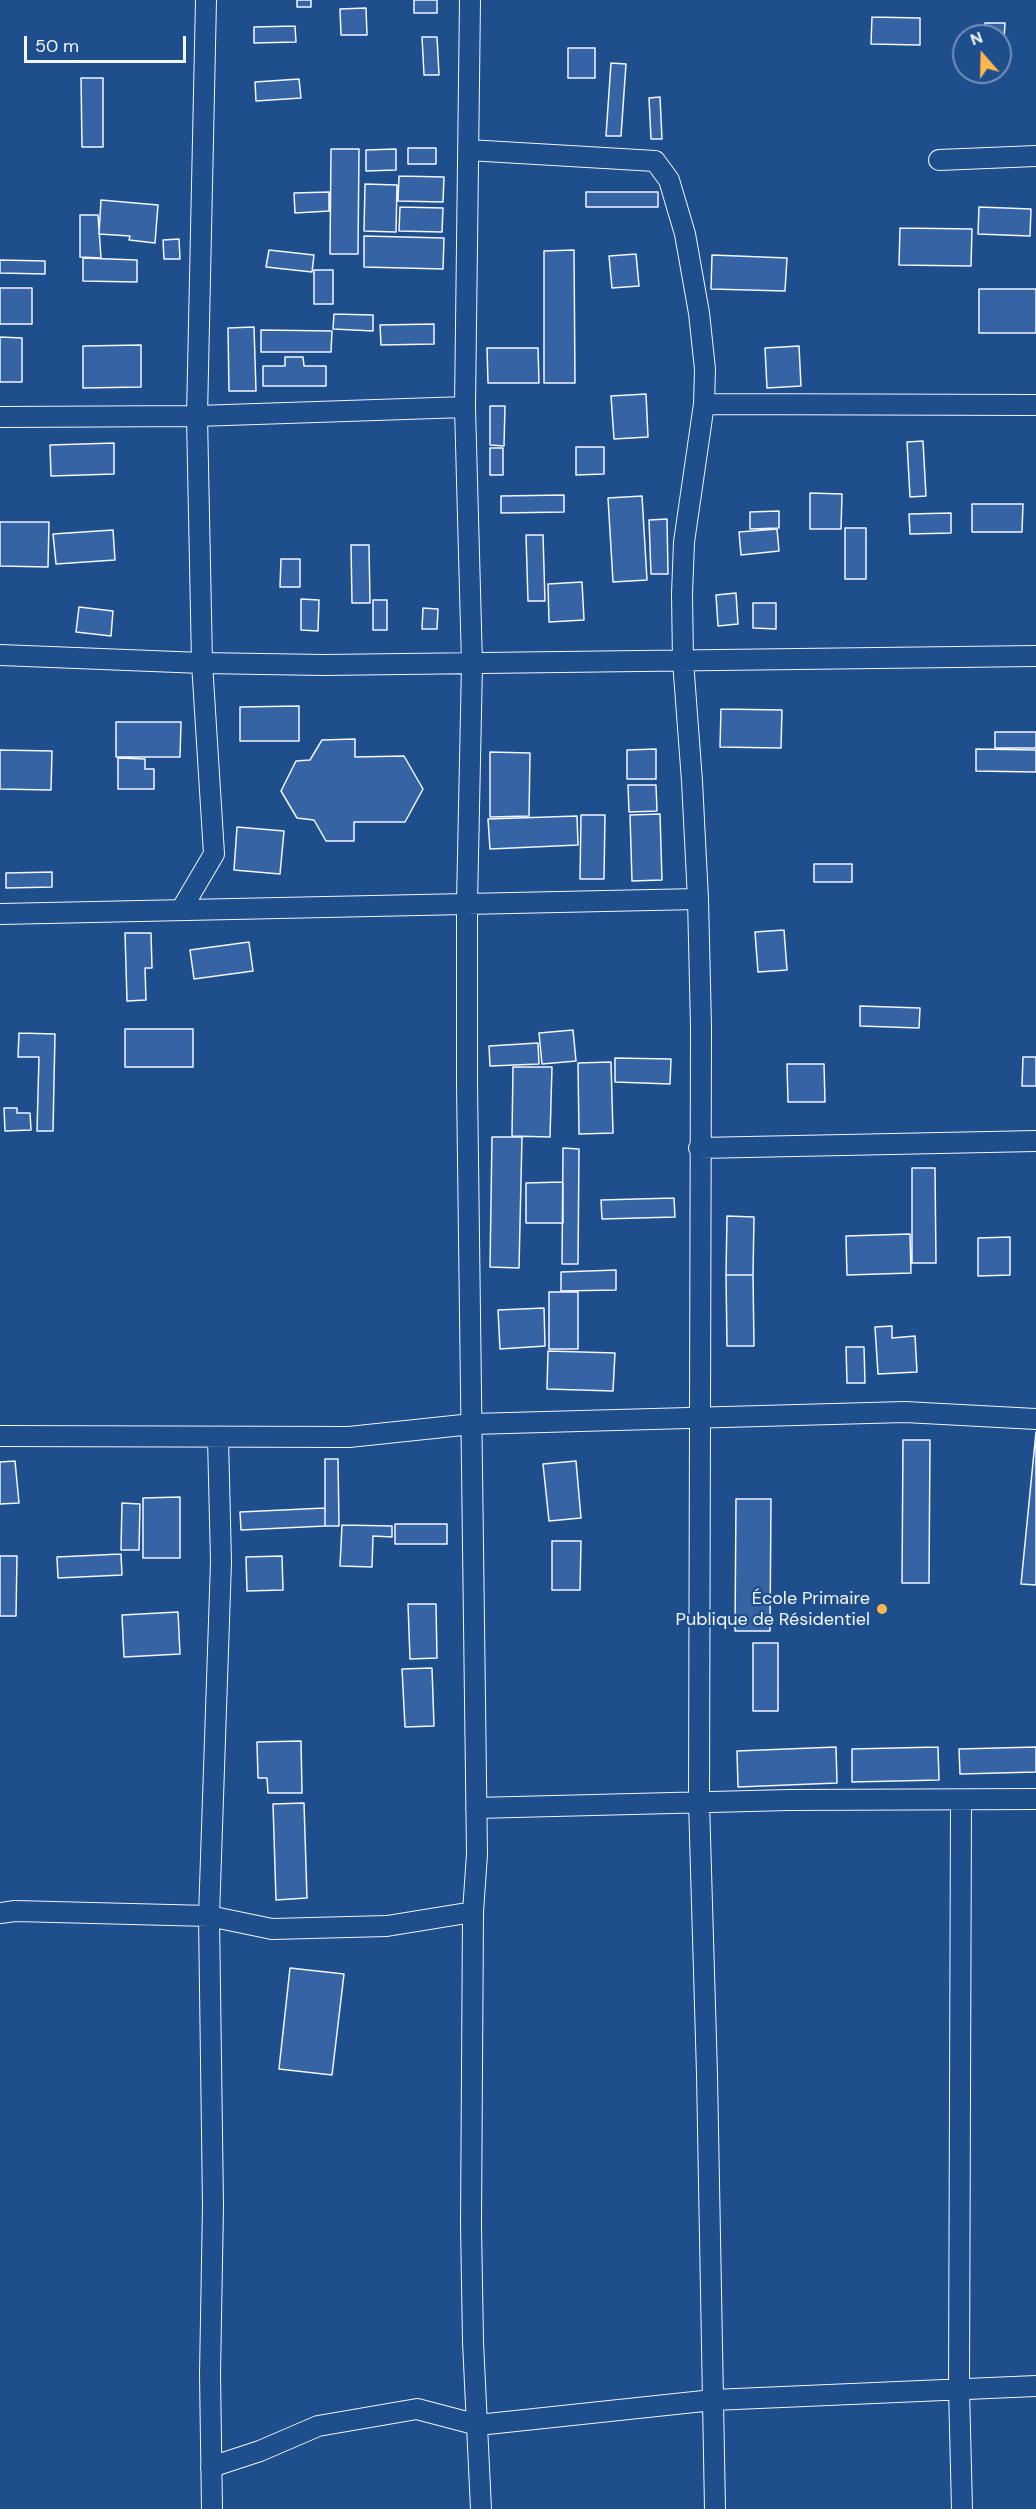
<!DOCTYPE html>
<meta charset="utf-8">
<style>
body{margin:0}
#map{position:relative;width:1036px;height:2509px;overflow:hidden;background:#1f4e8c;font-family:"DM Sans",sans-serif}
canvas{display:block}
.north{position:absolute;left:952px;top:24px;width:60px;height:60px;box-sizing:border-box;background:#1f4e8c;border:2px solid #7391ba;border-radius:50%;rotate:340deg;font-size:16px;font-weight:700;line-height:24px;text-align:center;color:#f2f6ff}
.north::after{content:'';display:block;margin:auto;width:21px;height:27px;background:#ffb74d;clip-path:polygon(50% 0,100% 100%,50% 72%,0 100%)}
.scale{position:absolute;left:24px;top:36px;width:162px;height:27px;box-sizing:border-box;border:3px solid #f2f6ff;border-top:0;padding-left:8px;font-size:18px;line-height:21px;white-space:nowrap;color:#f2f6ff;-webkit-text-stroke:4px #1f4e8c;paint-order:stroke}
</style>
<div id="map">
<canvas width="1036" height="2509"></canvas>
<div class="north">N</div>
<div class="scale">50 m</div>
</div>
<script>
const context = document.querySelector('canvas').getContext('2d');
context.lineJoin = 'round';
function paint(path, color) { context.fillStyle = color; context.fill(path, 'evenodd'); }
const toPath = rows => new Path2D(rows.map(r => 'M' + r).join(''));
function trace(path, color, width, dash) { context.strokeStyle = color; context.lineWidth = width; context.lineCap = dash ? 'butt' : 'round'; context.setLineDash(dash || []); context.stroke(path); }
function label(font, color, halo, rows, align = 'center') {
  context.font = font + ' "DM Sans",sans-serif'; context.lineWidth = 4.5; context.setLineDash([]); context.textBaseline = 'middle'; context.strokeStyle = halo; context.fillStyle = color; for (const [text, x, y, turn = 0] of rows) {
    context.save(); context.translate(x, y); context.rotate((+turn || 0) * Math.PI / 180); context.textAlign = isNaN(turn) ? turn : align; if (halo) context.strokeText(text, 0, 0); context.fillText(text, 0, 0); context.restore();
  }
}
const building = toPath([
 [297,0,311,0,311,7,297,7,297,0],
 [414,0,437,0,437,13,414,13,414,0],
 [366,8,367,35,341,35,340,9,366,8],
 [872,17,920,18,920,45,871,44,872,17],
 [985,23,1005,23,1002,71,1000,71,1000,36,985,36,985,23],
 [295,26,296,42,254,43,254,27,295,26],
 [422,37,437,37,439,75,424,75,422,37],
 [568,48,595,48,595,78,568,78,568,48],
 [611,63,626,64,621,136,606,136,611,63],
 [81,78,103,78,103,147,82,147,81,78],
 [299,79,301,98,256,101,255,82,299,79],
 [660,97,662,139,651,139,649,98,660,97],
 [408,148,436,148,436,164,408,164,408,148],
 [331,149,359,149,358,254,330,254,331,149],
 [396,149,396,170,366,171,366,150,396,149],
 [399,176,444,177,443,202,398,201,399,176],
 [365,184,397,185,396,232,364,231,365,184],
 [329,192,329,211,295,213,294,193,329,192],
 [586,192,658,192,658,207,586,207,586,192],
 [101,200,158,205,155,243,129,240,130,236,99,234,101,200],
 [400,207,443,208,442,232,399,231,400,207],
 [979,207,1031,209,1030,236,978,234,979,207],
 [80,215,98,215,101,258,80,257,80,215],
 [900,228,972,229,971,266,899,265,900,228],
 [364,236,444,238,443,269,364,267,364,236],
 [179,239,180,259,164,259,163,240,179,239],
 [269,250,314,255,312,272,266,267,269,250],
 [574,250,575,383,544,383,544,251,574,250],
 [636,254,639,286,612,288,609,256,636,254],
 [712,255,787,258,785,291,711,289,712,255],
 [83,258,137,260,137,282,83,281,83,258],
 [0,260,45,261,45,274,0,273,0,260],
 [314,270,333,270,333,304,314,304,314,270],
 [0,288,32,288,32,324,0,324,0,288],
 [979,289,1036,289,1036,333,979,333,979,289],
 [334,314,373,315,373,331,333,329,334,314],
 [434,324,434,344,381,345,380,325,434,324],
 [254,327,256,391,229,391,228,328,254,327],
 [261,330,332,331,331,352,261,352,261,330],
 [0,337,22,338,22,382,0,382,0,337],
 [141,345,141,387,83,388,83,346,141,345],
 [799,346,801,386,767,388,765,348,799,346],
 [487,348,538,348,539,383,488,383,487,348],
 [285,357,303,357,304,366,326,366,326,386,263,386,263,366,285,366,285,357],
 [646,394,648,437,614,439,611,396,646,394],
 [490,406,505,406,504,446,490,445,490,406],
 [923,441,926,496,910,497,907,442,923,441],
 [114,443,114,474,51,476,50,445,114,443],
 [576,447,604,447,604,474,576,475,576,447],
 [490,448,503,448,503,475,490,475,490,448],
 [810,493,842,494,841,529,810,529,810,493],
 [564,495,564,512,501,513,501,496,564,495],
 [642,496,647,580,613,582,608,498,642,496],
 [972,504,1023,504,1022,532,972,532,972,504],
 [779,511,779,528,750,529,750,512,779,511],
 [951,513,951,533,910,534,909,514,951,513],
 [667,519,668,574,651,574,649,520,667,519],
 [0,522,49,522,48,567,0,566,0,522],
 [845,528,866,528,866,579,845,579,845,528],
 [777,529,779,551,741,555,739,532,777,529],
 [113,530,115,560,56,564,53,534,113,530],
 [526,535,543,535,545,601,528,601,526,535],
 [351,545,369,545,370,603,352,603,351,545],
 [281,559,300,559,300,587,280,587,281,559],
 [582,582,584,620,549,622,548,584,582,582],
 [736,593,738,624,718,626,716,595,736,593],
 [301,599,319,600,318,631,301,630,301,599],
 [373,600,387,600,387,630,373,630,373,600],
 [753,603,776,603,776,629,753,628,753,603],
 [79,607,113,611,111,636,76,632,79,607],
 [423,608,438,609,437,629,422,629,423,608],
 [299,706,299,741,240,741,240,707,299,706],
 [721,709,782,710,781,748,720,747,721,709],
 [116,722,181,722,180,757,116,757,116,722],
 [995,732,1036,732,1036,748,995,748,995,732],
 [355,739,355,757,404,756,423,789,405,822,354,822,354,841,326,841,314,820,297,818,281,791,296,761,310,760,322,740,355,739],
 [656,749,656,779,627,779,627,750,656,749],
 [976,749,1036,750,1036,772,976,771,976,749],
 [0,750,52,751,51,790,0,789,0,750],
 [490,752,530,753,529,816,490,817,490,752],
 [118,758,145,759,145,769,154,769,154,789,118,789,118,758],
 [628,785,656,785,657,811,629,812,628,785],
 [660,814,662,880,632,881,630,815,660,814],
 [581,815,605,815,604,879,580,879,581,815],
 [577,816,578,845,490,849,488,819,577,816],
 [237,827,284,831,280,874,234,870,237,827],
 [814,864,852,864,852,882,814,882,814,864],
 [52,872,52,887,6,888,6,873,52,872],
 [784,930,787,970,758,972,755,932,784,930],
 [125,933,151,933,152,968,145,968,146,1000,127,1001,125,933],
 [249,942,253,971,194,979,190,950,249,942],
 [860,1006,920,1008,919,1028,860,1026,860,1006],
 [125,1029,193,1029,193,1067,125,1067,125,1029],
 [573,1030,576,1061,542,1064,539,1033,573,1030],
 [19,1033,55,1034,53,1131,37,1131,39,1057,18,1057,19,1033],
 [538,1043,539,1064,490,1066,489,1046,538,1043],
 [1023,1057,1036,1057,1036,1086,1022,1086,1023,1057],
 [615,1058,671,1059,670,1084,615,1082,615,1058],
 [611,1062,613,1133,579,1134,578,1063,611,1062],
 [787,1064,824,1064,825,1102,788,1102,787,1064],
 [513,1067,552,1067,550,1137,512,1136,513,1067],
 [4,1108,17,1108,17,1113,30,1113,31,1130,5,1131,4,1108],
 [492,1137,522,1137,519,1268,490,1267,492,1137],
 [563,1148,579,1149,578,1264,562,1264,563,1148],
 [912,1168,935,1168,936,1263,912,1263,912,1168],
 [563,1182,563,1223,526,1223,526,1183,563,1182],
 [674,1198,675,1217,602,1219,601,1200,674,1198],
 [727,1216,754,1217,753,1275,726,1275,727,1216],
 [910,1234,911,1273,847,1275,846,1236,910,1234],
 [1010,1237,1010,1275,978,1276,978,1238,1010,1237],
 [616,1270,616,1290,561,1291,561,1272,616,1270],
 [726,1275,753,1275,754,1346,727,1346,726,1275],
 [549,1292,578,1292,578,1349,549,1349,549,1292],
 [544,1308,545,1346,500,1349,498,1310,544,1308],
 [892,1326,892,1338,915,1336,917,1372,878,1374,875,1327,892,1326],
 [846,1347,864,1347,865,1383,847,1383,846,1347],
 [548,1351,615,1353,613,1391,547,1389,548,1351],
 [1036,1432,1036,1585,1021,1584,1036,1432],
 [903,1440,930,1440,929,1583,902,1583,903,1440],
 [325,1459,338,1459,339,1526,325,1526,325,1459],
 [15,1461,19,1503,0,1504,0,1462,15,1461],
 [576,1461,581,1518,549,1521,543,1464,576,1461],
 [180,1497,180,1558,143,1558,143,1498,180,1497],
 [736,1499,771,1499,770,1631,735,1631,736,1499],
 [122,1503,140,1504,139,1550,121,1550,122,1503],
 [325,1508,325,1526,241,1530,240,1512,325,1508],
 [395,1524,447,1524,447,1544,395,1544,395,1524],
 [342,1525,392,1526,392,1537,373,1536,372,1567,340,1566,342,1525],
 [552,1541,581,1541,580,1590,552,1590,552,1541],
 [121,1554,122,1575,58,1578,57,1557,121,1554],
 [0,1556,17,1556,16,1616,0,1616,0,1556],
 [282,1556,283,1590,247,1591,246,1557,282,1556],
 [408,1604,436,1604,437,1658,410,1659,408,1604],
 [178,1612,180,1654,124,1657,122,1615,178,1612],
 [753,1643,778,1643,778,1711,753,1711,753,1643],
 [432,1668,434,1726,405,1727,402,1669,432,1668],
 [301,1741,302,1793,268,1793,267,1778,258,1778,257,1742,301,1741],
 [836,1747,837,1783,738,1787,737,1751,836,1747],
 [938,1747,939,1780,852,1782,852,1749,938,1747],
 [1036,1747,1036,1772,960,1774,959,1749,1036,1747],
 [304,1803,307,1898,276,1900,273,1804,304,1803],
 [290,1968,344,1974,332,2075,279,2069,290,1968]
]);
paint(building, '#3563a3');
trace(building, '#f2f6ff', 1.5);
const street = toPath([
 [470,0,465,407,472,664,467,904,467,1083,477,1854,473,1912,471,2225,473,2342,481,2509],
 [468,150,655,161,669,180,685,234,699,313,705,369,704,404,684,542,682,594,683,661,692,781,698,899,701,1027,699,1802,707,2074,715,2509],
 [939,160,1036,156],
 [704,404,1036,405],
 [0,417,197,416,465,407],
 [0,655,202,663,323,665,1036,656],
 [181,910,214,854,202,663,197,416,206,0],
 [0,914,698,899],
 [699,1148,1036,1141],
 [0,1436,349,1437,472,1424,905,1412,1036,1419],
 [961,1800,959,2389,962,2509],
 [476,1808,789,1800,1036,1799],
 [0,1913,15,1911,209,1916,272,1929,387,1926,473,1912],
 [211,2467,260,2451,318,2426,417,2409,478,2425,713,2400,1036,2386],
 [212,2509,210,2374,213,2206,209,1916,221,1562,218,1438]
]);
trace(street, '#f2f6ff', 22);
trace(street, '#1f4e8c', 20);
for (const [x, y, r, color] of [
 [882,1609,6,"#ffb74d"]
]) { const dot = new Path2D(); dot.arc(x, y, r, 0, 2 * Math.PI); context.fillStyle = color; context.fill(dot); trace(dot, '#1f4e8c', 2); }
label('18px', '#f2f6ff', '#1f4e8c', [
 ["École Primaire",870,1599],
 ["Publique de Résidentiel",870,1620]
], 'right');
</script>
